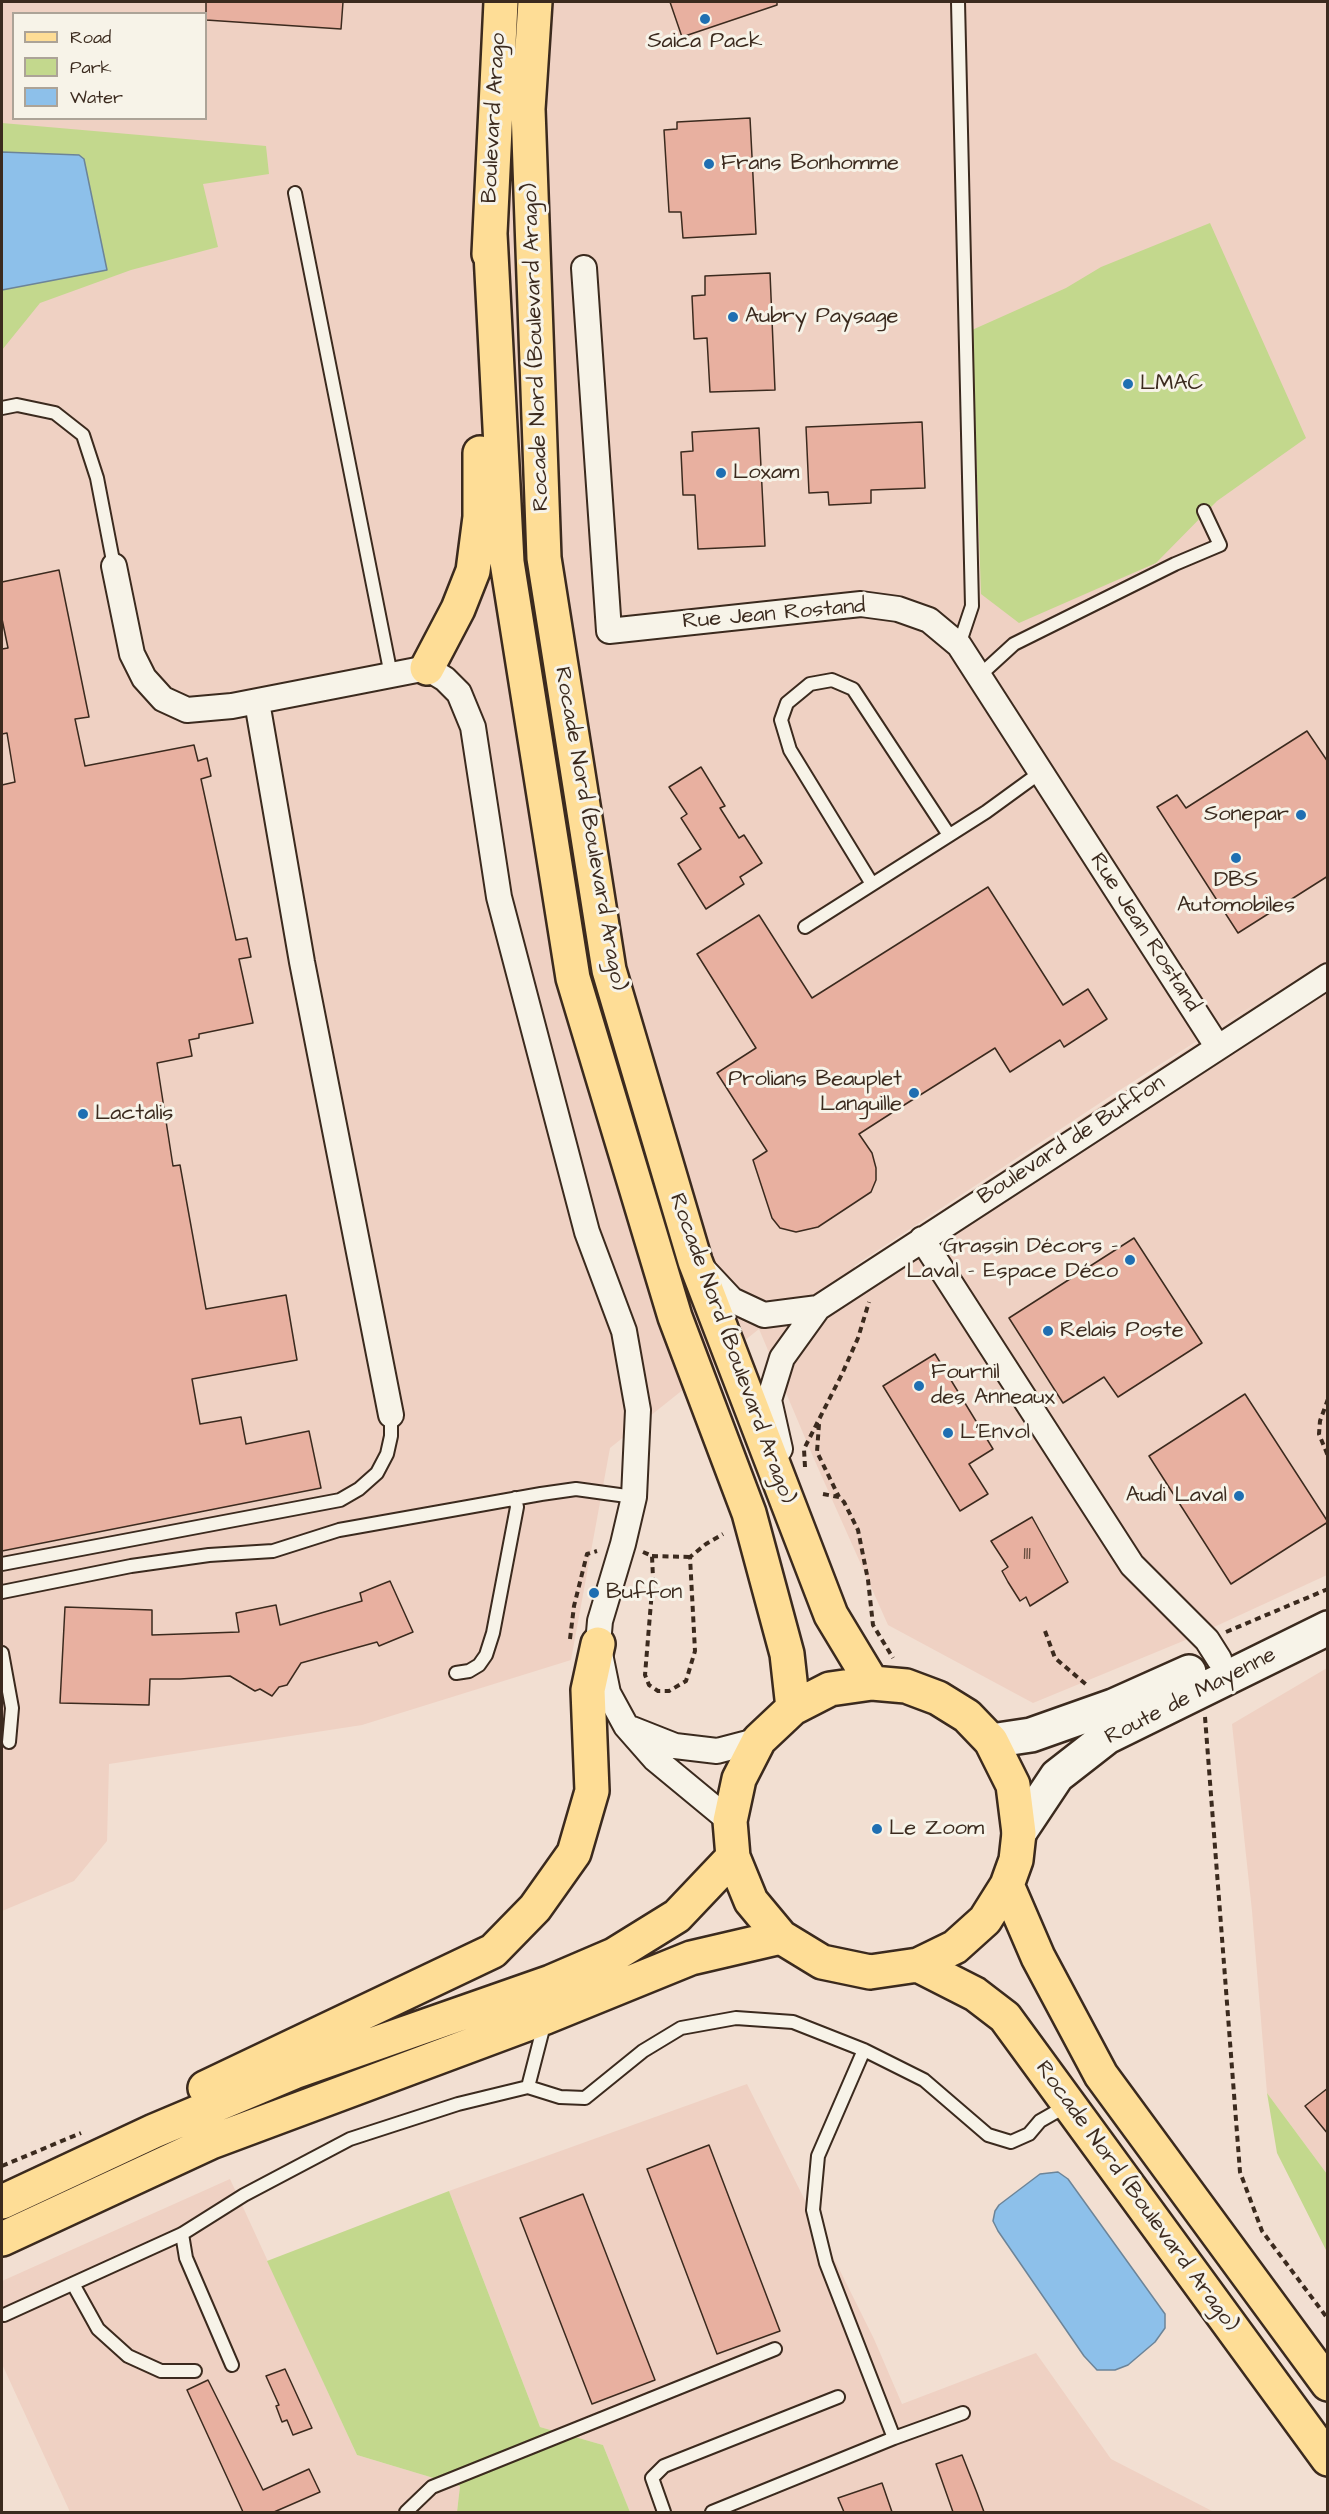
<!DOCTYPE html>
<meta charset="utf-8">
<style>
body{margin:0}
#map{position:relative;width:1329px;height:2514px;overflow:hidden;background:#f2dfd2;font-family:"Architects Daughter",sans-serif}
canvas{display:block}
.frame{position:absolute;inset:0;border:3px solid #3b2a1e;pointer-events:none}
.legend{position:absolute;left:12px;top:12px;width:195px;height:108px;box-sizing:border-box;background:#f7f3e8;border:2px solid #aca397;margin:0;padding:8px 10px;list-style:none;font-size:18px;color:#3b2a1e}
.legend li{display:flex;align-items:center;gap:12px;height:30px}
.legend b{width:30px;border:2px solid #aca397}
</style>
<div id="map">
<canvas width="1329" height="2514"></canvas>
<div class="frame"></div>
<ul class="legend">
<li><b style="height:8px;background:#fedd96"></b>Road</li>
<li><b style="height:16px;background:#c3d88d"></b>Park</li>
<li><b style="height:16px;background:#8dc0ea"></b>Water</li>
</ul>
</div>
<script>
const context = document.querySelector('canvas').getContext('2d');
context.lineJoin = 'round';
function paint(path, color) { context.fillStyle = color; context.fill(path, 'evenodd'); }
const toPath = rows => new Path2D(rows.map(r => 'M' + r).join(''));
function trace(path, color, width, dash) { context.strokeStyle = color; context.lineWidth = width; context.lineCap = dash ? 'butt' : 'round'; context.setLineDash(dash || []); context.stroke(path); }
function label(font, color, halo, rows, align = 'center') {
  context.font = font + ' "Architects Daughter",sans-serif'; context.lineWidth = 6; context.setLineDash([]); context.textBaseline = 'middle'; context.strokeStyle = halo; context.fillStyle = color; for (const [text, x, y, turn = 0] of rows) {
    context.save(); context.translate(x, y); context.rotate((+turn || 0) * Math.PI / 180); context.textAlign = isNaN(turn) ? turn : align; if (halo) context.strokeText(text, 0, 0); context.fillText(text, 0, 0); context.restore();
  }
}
paint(toPath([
 [2,2,1327,2,1327,1575,1188,1639,1033,1703,888,1625,814,1459,759,1329,610,1448,571,1660,362,1725,109,1764,107,1841,74,1881,2,1911],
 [14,14,206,14,206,118,14,118],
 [1276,991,855,1267,854,1266,1112,1095],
 [1327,1668,1327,2174,1267,2093,1252,1911,1232,1724],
 [747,2084,874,2339,902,2404,1036,2353,1111,2459,1214,2512,630,2512,603,2445,540,2427,449,2191],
 [230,2179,357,2455,460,2486,457,2512,70,2512,2,2364,2,2281]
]), '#efd1c3');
paint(toPath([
 [2,123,266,146,269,174,203,184,218,247,131,270,40,303,2,350],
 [1210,223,1306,438,1217,501,1156,563,1019,623,981,594,972,330,1066,288,1101,267],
 [1267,2093,1327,2174,1327,2252,1277,2153],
 [449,2191,540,2427,603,2445,630,2512,457,2512,460,2486,357,2455,267,2261]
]), '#c3d88d');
const water = toPath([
 [2,152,79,155,84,159,107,270,2,290,2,152],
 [1058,2172,1068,2179,1165,2314,1165,2328,1155,2342,1128,2365,1115,2370,1097,2370,1084,2356,998,2231,993,2221,995,2211,999,2205,1040,2174,1058,2172]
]);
paint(water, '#8dc0ea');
trace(water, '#6c8498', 1.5);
const building = toPath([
 [206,2,343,2,341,29,206,20,206,2],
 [670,2,777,2,777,5,682,37,670,2],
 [750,118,756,234,683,238,681,212,669,212,664,130,677,129,677,122,750,118],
 [770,273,775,390,710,392,707,338,694,339,692,296,705,295,705,276,770,273],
 [922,422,925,488,871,490,871,503,829,505,828,492,809,493,806,427,922,422],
 [759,428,765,546,698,549,695,495,683,495,681,452,693,451,692,432,759,428],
 [59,570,89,717,75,719,85,766,194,745,198,761,207,758,211,776,201,779,236,940,247,938,251,957,239,959,253,1023,199,1034,199,1038,189,1040,192,1056,157,1063,173,1166,180,1165,206,1309,286,1295,297,1360,192,1379,200,1424,241,1417,246,1444,309,1431,321,1488,2,1551,2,785,15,782,7,733,2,734,2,649,8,648,2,619,2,582,59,570],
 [1307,731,1328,762,1328,876,1238,933,1157,807,1177,795,1186,808,1307,731],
 [701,767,725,806,720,808,739,838,744,835,762,863,740,877,744,884,706,909,678,864,701,849,681,818,687,814,669,787,701,767],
 [988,887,1063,1005,1088,989,1107,1019,1064,1047,1060,1040,1010,1072,995,1048,901,1107,859,1134,872,1153,876,1168,876,1180,871,1192,818,1227,796,1232,780,1228,772,1218,753,1160,767,1151,717,1073,756,1048,697,954,759,915,812,998,988,887],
 [1134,1238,1202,1343,1118,1397,1104,1377,1063,1403,1009,1318,1134,1238],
 [935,1354,993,1449,969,1464,988,1494,960,1511,883,1386,935,1354],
 [1245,1394,1328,1522,1231,1584,1149,1456,1245,1394],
 [1032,1517,1068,1582,1030,1606,1026,1597,1020,1601,1008,1582,1002,1571,1008,1567,991,1541,1032,1517],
 [390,1581,413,1632,379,1646,377,1642,301,1663,287,1685,279,1687,272,1696,260,1689,255,1691,230,1676,180,1679,150,1679,149,1705,60,1703,65,1607,152,1610,152,1635,239,1632,236,1613,276,1605,280,1625,362,1601,360,1593,390,1581],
 [1328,2088,1328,2134,1305,2106,1328,2088],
 [709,2145,780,2331,717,2354,647,2169,709,2145],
 [583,2194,655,2380,592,2404,520,2218,583,2194],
 [285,2369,312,2428,293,2435,287,2420,282,2422,276,2406,279,2405,266,2376,285,2369],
 [208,2380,263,2490,309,2469,320,2492,274,2512,243,2512,187,2390,208,2380],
 [962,2455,977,2493,984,2512,953,2512,936,2464,962,2455],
 [882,2483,892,2512,844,2512,838,2498,882,2483]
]);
paint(building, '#e8b0a0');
trace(building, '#3b2a1e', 1.5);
const lane = toPath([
 [958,2,972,606,959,645],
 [295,193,391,675],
 [2,408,17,405,55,413,83,435,97,478,114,566],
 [979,676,1014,644,1175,564,1220,545,1204,511],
 [872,884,790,750,781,720,787,703,810,684,832,680,853,689,949,835],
 [805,927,986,812,1041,772],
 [2,1564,340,1500,359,1489,377,1473,387,1454,391,1436,391,1415],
 [2,1592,131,1566,209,1555,273,1551,339,1530,541,1494,576,1489,634,1497],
 [2,1653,12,1708,9,1742],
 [456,1673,469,1671,479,1665,486,1655,493,1633,517,1507,515,1498],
 [528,2087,545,2021],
 [182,2234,186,2258,232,2365],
 [73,2284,98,2329,128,2356,161,2371,195,2371],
 [4,2315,182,2234,244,2195,350,2139,458,2104,528,2087,560,2097,585,2098,643,2051,681,2028,736,2018,793,2022,864,2050,924,2080,988,2135,1011,2142,1029,2134,1040,2121,1068,2105],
 [894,2438,963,2413],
 [406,2512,432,2487,775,2349],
 [664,2512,652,2478,664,2466,838,2397],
 [712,2512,894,2438,826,2263,813,2210,818,2156,864,2050]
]);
const street = toPath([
 [584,268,609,631,861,604,898,609,929,620,959,645,1217,1046],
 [114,566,132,654,144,678,163,699,187,710,232,706,427,668,445,679,459,693,473,727,499,897,587,1232,624,1331,638,1410,634,1497,623,1544,600,1621,598,1644,608,1693,626,1726,655,1759,730,1821],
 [257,702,302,962,391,1415],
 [922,1239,1132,1565,1207,1640,1219,1659],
 [703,1269,732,1300,764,1315,818,1308],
 [780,1449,769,1400,782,1358,818,1308,1328,976],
 [632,1729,675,1746,717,1751,759,1740]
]);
const secondary = toPath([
 [991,1741,1031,1735,1113,1706,1189,1672],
 [1019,1833,1057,1776,1107,1737,1328,1628]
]);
const primary = toPath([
 [535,2,528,109,544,558,609,970,695,1261,831,1615,872,1683],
 [490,234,507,562,573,978,675,1317,749,1513,787,1654,793,1708],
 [489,254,501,2],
 [427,668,458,609,473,571,480,517,480,453],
 [1007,1885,1038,1957,1101,2075,1328,2384],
 [918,1965,975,1994,1005,2017,1328,2459],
 [205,2088,493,1951,535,1908,574,1853,592,1791,588,1690,598,1644],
 [2,2202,154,2131,294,2072,551,1982,614,1955,677,1916,733,1857],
 [2,2239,211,2142,546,2017,691,1958,781,1937,822,1962,870,1972,918,1965,955,1947,985,1920,1007,1885,1016,1860,1019,1833,1013,1785,991,1741,967,1716,938,1698,906,1686,872,1683,830,1689,793,1708,759,1740,739,1779,730,1821,733,1857,751,1901,781,1937]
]);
trace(lane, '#3b2a1e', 16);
trace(street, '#3b2a1e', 28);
trace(secondary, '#3b2a1e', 38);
trace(primary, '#3b2a1e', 38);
trace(toPath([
 [1328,1399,1320,1421,1319,1434,1328,1456],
 [819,1424,817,1452,839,1497],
 [805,1467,804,1449,842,1374,858,1338,869,1302],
 [823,1494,839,1497,844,1502,858,1530,868,1580,873,1625,893,1658],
 [643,1552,652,1556,653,1578,645,1675,649,1685,658,1691,669,1691,686,1681,695,1651,690,1557,706,1544,723,1534],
 [652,1556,690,1557],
 [1045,1631,1055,1658,1089,1687],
 [1226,1632,1328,1589],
 [570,1639,574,1606,587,1554,597,1551],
 [1205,1717,1240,2172,1262,2231,1328,2319],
 [2,2166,81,2133]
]), '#3b2a1e', 4, [6, 4.5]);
trace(lane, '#f7f3e8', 12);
trace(street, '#f7f3e8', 24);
trace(secondary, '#f7f3e8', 33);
trace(primary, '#fedd96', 33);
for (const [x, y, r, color] of [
 [705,19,6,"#1f6fb2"],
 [709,164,6,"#1f6fb2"],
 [733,317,6,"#1f6fb2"],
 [1128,384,6,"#1f6fb2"],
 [721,473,6,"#1f6fb2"],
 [1301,815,6,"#1f6fb2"],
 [1236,858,6,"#1f6fb2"],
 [914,1093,6,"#1f6fb2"],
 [83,1114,6,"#1f6fb2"],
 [1130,1260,6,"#1f6fb2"],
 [1048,1331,6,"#1f6fb2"],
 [919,1386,6,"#1f6fb2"],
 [948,1433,6,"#1f6fb2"],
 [1239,1496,6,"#1f6fb2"],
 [594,1593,6,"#1f6fb2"],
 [877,1829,6,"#1f6fb2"]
]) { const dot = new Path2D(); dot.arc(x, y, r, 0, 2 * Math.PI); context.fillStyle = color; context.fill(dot); trace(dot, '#f7f3e8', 2); }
label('20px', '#664c3e', null, [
 ["111",1027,1555]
]);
label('22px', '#3b2a1e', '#f7f3e8', [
 ["Saica Pack",705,42,"center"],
 ["Frans Bonhomme",721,164],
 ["Aubry Paysage",745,317],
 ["LMAC",1140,384],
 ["Loxam",733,473],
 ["Sonepar",1289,815,"right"],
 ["DBS",1236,881,"center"],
 ["Automobiles",1236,906,"center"],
 ["Prolians Beauplet",902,1080,"right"],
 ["Languille",902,1105,"right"],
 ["Lactalis",95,1114],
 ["Grassin Décors -",1118,1247,"right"],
 ["Laval - Espace Déco",1118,1272,"right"],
 ["Relais Poste",1060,1331],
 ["Fournil",931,1373],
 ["des Anneaux",931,1398],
 ["L'Envol",960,1433],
 ["Audi Laval",1227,1496,"right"],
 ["Buffon",606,1593],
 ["Le Zoom",889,1829]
], 'left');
label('22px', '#3b2a1e', '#f7f3e8', [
 ["Boulevard Arago",495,118,-87],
 ["Rocade Nord (Boulevard Arago)",537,347,-92],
 ["Rue Jean Rostand",774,615,-5],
 ["Rocade Nord (Boulevard Arago)",589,829,80],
 ["Rue Jean Rostand",1144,933,57],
 ["Boulevard de Buffon",1072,1141,-33],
 ["Rocade Nord (Boulevard Arago)",731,1349,70],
 ["Route de Mayenne",1191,1697,-27],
 ["Rocade Nord (Boulevard Arago)",1136,2197,54]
]);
</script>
